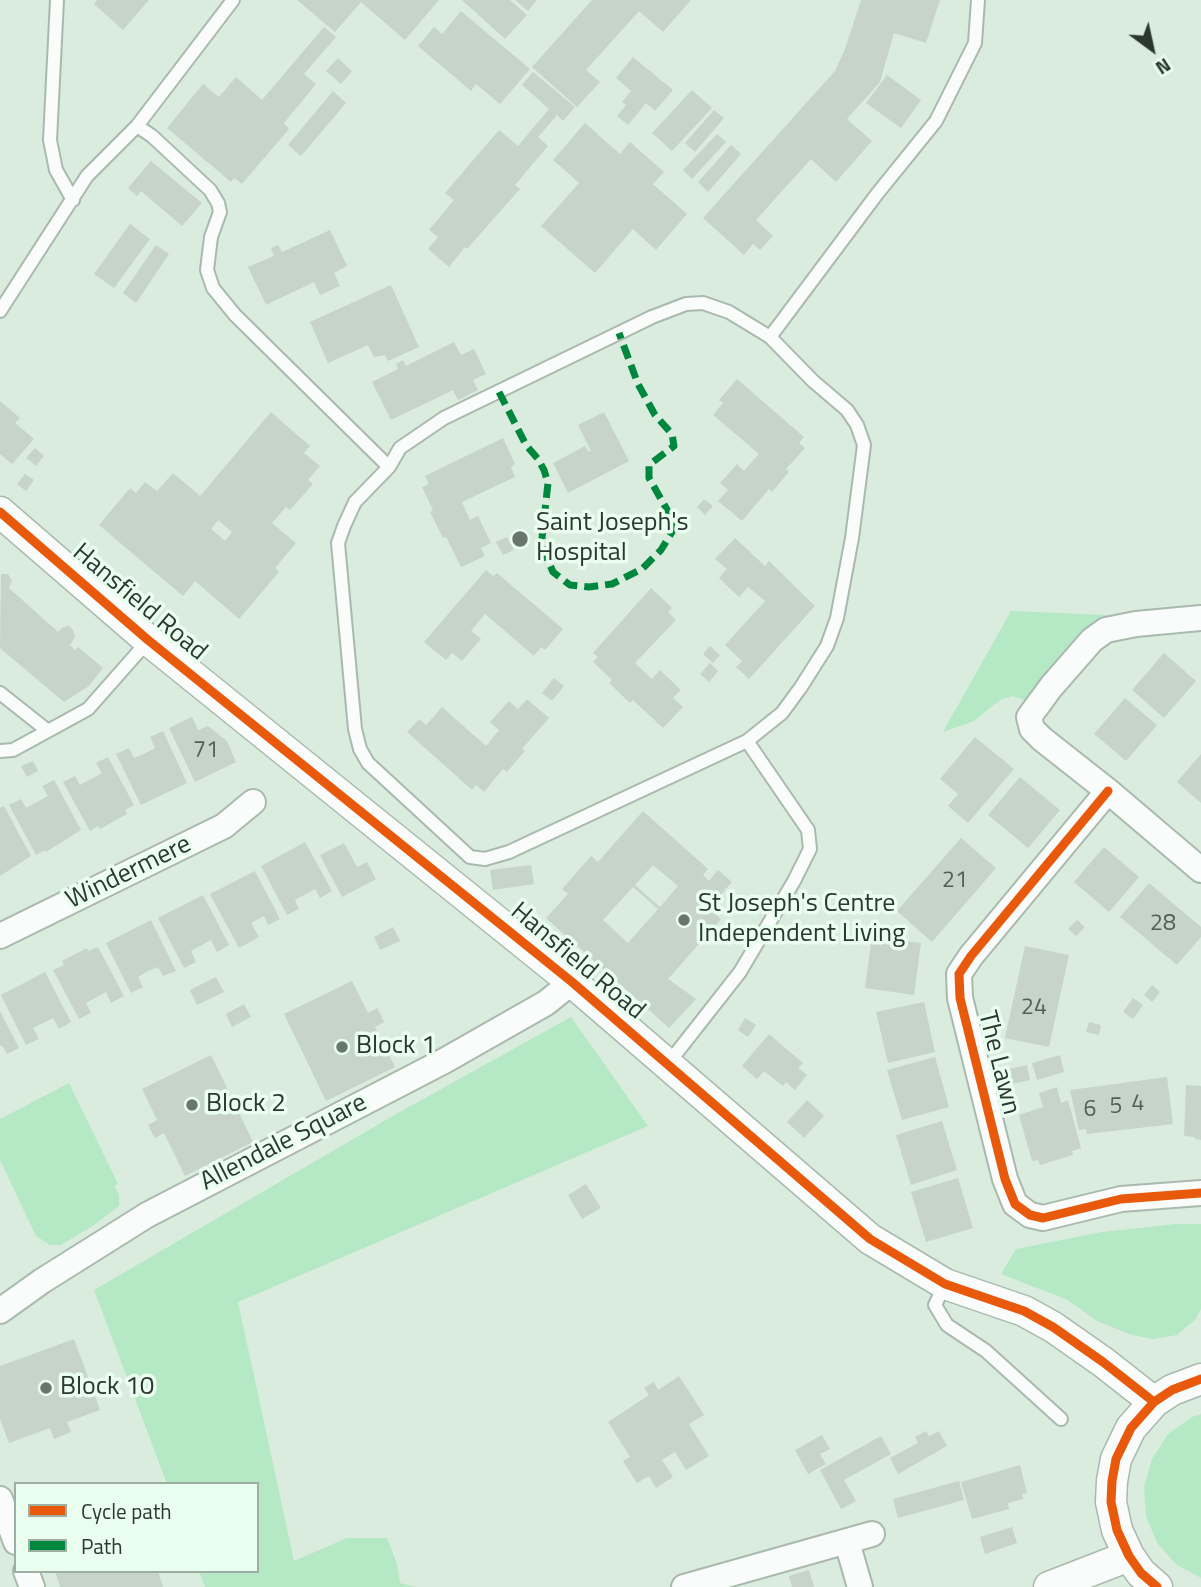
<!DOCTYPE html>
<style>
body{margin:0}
#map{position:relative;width:1201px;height:1587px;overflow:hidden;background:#daecde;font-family:"Titillium Web",sans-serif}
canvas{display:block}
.legend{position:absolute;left:14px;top:1482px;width:245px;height:91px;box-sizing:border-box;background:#e9feef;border:2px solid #9dafa2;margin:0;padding:9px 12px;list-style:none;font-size:21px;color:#2b382f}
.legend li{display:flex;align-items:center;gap:14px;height:35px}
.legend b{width:35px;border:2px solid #9dafa2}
.north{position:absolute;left:1117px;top:14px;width:70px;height:70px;-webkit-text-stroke:5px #e9feef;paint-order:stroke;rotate:147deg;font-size:19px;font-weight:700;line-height:28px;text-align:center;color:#2b382f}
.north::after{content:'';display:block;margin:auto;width:24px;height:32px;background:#2b382f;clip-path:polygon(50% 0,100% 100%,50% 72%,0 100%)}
</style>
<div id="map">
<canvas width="1201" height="1587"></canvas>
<ul class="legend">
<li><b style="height:9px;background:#e8590c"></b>Cycle path</li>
<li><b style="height:9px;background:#00873e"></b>Path</li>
</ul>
<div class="north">N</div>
</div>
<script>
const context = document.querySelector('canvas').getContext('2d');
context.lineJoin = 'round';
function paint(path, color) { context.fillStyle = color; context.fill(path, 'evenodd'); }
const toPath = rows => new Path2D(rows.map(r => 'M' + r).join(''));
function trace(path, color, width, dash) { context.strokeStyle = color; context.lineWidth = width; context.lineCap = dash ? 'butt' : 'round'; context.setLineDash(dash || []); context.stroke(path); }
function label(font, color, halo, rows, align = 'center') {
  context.font = font + ' "Titillium Web",sans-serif'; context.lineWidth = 7; context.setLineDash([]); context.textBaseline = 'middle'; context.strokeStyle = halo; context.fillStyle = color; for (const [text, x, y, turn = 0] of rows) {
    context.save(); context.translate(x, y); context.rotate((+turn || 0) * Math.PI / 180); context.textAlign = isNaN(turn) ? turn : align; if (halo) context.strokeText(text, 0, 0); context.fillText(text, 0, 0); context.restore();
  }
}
paint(toPath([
 [1011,611,1127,616,1032,703,1013,696,1000,700,974,721,943,732],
 [571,1017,648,1126,238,1302,294,1561,347,1538,387,1538,397,1564,400,1583,416,1587,205,1587,199,1571,257,1571,257,1484,167,1484,94,1290,398,1113],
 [69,1083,118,1184,114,1186,119,1195,119,1206,94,1225,61,1245,50,1245,36,1236,0,1160,0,1119],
 [1176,1224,1201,1224,1201,1309,1195,1320,1177,1335,1153,1339,1132,1335,1097,1321,1068,1300,1001,1274,1016,1249,1102,1232],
 [1201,1414,1201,1578,1177,1565,1157,1543,1146,1516,1144,1487,1152,1459,1168,1434,1192,1417]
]), '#b5e8c4');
paint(toPath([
 [97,0,149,0,123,30,94,4],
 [297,0,439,0,405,40,361,2,335,32],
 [462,0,510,0,527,15,505,39],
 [515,0,537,0,528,11],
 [592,0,691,0,663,32,639,11,586,70,600,82,577,107,532,67],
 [861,0,940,0,926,43,894,33,880,82,847,119,872,141,836,182,811,159,756,220,773,236,760,250,753,244,744,255,703,218,835,71,845,49],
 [461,11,530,69,500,104,476,84,471,91,418,46,434,27,442,34],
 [324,27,336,37,304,74,316,84,284,123,289,129,242,184,234,178,231,182,167,128,203,84,219,97,236,77,262,100],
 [633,57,673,90,655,111,646,103,628,125,617,116,626,105,622,102,631,91,616,78],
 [338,58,352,71,341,84,326,71],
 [533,72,575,107,563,121,557,115,538,137,548,146,515,185,520,189,467,249,465,247,449,267,428,249,438,237,429,230,454,200,445,193,499,130,518,146,549,109,522,85],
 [887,75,921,100,901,128,866,103],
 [692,90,712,108,672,151,652,133],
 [333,91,346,103,301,156,288,145],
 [714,110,724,118,695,152,685,143],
 [585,123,620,154,630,142,664,172,653,184,687,214,656,250,633,229,595,273,541,226,579,183,553,160],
 [717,134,726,142,692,179,683,170],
 [731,145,741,154,708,192,698,182],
 [151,161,202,203,182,226,141,191,137,196,128,188],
 [130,224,150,239,114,288,94,274],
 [330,230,347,266,334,273,340,286,320,295,314,282,266,305,248,267,274,256,271,248,278,245,282,252],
 [156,245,169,254,136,303,123,293],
 [391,285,419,347,388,361,385,355,374,357,368,345,328,363,310,322],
 [454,342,461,355,474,349,486,374,473,380,478,390,458,400,453,390,391,420,372,382,398,369,396,364,403,360,406,366],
 [737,379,804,437,799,443,805,448,786,469,789,472,772,492,769,489,742,521,718,501,728,490,720,483,737,464,744,471,759,454,713,415,723,403,719,400],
 [0,401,20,418,15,423,34,439,12,464,0,454],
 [271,412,310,446,304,453,320,466,308,480,313,484,290,510,286,507,272,523,296,543,275,568,279,572,239,619,195,581,183,596,99,525,130,488,136,493,145,482,157,491,173,473,200,496],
 [218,520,232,532,225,541,211,529],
 [604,412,629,461,568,493,553,463,585,446,589,452,591,451,578,425],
 [503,438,515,464,511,467,515,477,462,502,470,520,478,516,491,543,481,548,485,556,461,567,446,537,443,538,430,512,433,510,422,487,429,484,425,476],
 [35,448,44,456,36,466,26,458],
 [25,474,34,480,26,491,17,484],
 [704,499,713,506,705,515,697,507],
 [507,537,514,550,503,555,496,542],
 [735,538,765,566,769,561,815,606,749,679,736,667,742,661,725,645,765,601,748,587,739,597,719,578,727,569,715,559],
 [486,570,493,576,497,573,563,629,545,650,541,647,534,656,485,614,471,631,481,639,462,661,452,653,446,660,424,642],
 [1,574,8,574,12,581,9,588,58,632,63,627,69,626,73,630,75,637,70,645,75,650,78,647,103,668,89,686,64,702,0,648],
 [651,588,672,608,668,612,676,620,635,663,652,679,660,670,681,690,673,698,683,707,663,728,633,700,630,703,609,683,612,680,593,662,598,657,593,653],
 [710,646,720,655,713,663,703,654],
 [1164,653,1196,681,1164,718,1132,690],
 [710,663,718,671,709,682,700,674],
 [554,678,564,686,552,701,542,693],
 [1125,698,1157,725,1126,761,1094,734],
 [527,699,549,718,522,749,525,751,507,772,503,769,484,792,476,785,472,790,407,732,419,719,426,725,442,707,486,746,499,730,490,722,509,701,518,709],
 [192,717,198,730,208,726,227,741,236,762,195,782,169,728],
 [163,731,187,783,141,805,116,754,129,748,134,758,144,754,155,748,150,737],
 [975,737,1014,769,968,823,948,806,958,794,940,779],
 [1201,754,1201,803,1177,782],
 [108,757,134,805,125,810,127,814,100,829,98,826,90,831,63,782,75,776,80,785,102,773,96,763],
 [33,761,38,771,27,777,21,766],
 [1020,777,1060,810,1028,848,988,815],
 [54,780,81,830,46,852,45,850,36,855,9,805,21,799,26,808,48,796,42,786],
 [4,806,31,856,0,876,0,808],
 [643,811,708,869,703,875,709,881,718,870,732,882,709,908,721,919,668,979,696,999,669,1028,546,918,568,894,562,889,591,856,598,862],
 [653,865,678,886,660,907,635,885],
 [633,887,658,909,628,943,603,920],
 [961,838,996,868,932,942,897,911],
 [305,842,332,891,320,898,315,889,295,900,299,909,287,915,261,866],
 [344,843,357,867,367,862,376,879,342,897,320,855],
 [1104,847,1139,877,1109,912,1074,882],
 [531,865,534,884,493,890,490,870],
 [255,871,280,919,268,925,264,916,251,923,259,937,239,948,210,894],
 [1149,883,1201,927,1201,937,1177,965,1120,917],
 [203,895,229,945,217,952,211,940,191,951,196,962,184,968,158,918],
 [151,920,176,971,163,976,158,967,148,971,138,977,143,987,131,993,106,943],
 [1077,920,1085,927,1076,936,1068,929],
 [393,927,400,941,380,950,374,937],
 [872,936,921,943,914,995,865,988],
 [1025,946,1069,955,1049,1047,1005,1038],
 [98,947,124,996,111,1003,106,992,86,1003,91,1013,79,1019,53,970,64,965,62,961,87,948,88,951],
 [45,972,71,1022,59,1029,53,1018,33,1028,39,1039,26,1045,1,995],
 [216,977,224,992,197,1005,190,990],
 [352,981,368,1013,377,1008,381,1015,384,1022,375,1027,395,1067,326,1101,284,1014],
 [1152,985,1160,992,1152,1002,1144,995],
 [1133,998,1143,1005,1133,1019,1123,1012],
 [924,1002,935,1052,888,1063,876,1012],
 [244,1004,251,1017,232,1027,226,1014],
 [0,1011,19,1048,7,1054,2,1045,0,1047],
 [745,1018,756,1025,748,1037,738,1030],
 [1089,1022,1101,1025,1099,1035,1086,1032],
 [769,1034,803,1063,798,1068,807,1075,795,1090,786,1082,783,1086,764,1071,757,1079,742,1066],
 [211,1055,253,1142,185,1176,164,1133,155,1138,151,1131,148,1125,157,1120,142,1089],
 [1060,1055,1064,1072,1037,1080,1032,1063],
 [935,1057,949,1107,902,1120,887,1070],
 [1027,1065,1030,1080,1008,1085,1004,1070],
 [1167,1077,1173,1124,1087,1134,1086,1129,1079,1130,1070,1090],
 [1186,1085,1201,1086,1201,1140,1195,1139,1195,1137,1184,1136],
 [1057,1087,1061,1103,1068,1100,1081,1148,1072,1151,1073,1155,1040,1165,1038,1160,1032,1161,1019,1115,1043,1107,1039,1093],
 [807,1100,824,1116,804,1138,787,1122],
 [942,1121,957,1170,911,1185,896,1135],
 [958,1178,973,1228,926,1242,911,1192],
 [586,1184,601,1208,582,1219,568,1195],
 [74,1339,100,1410,67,1422,71,1432,54,1439,50,1428,9,1443,0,1419,0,1366],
 [679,1376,704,1415,689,1424,709,1456,686,1470,675,1452,662,1460,673,1477,656,1488,649,1476,637,1483,623,1461,630,1457,608,1422,649,1395,644,1388,654,1382,658,1390],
 [926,1431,929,1436,939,1431,947,1446,898,1474,890,1458,918,1443,915,1437],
 [822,1435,830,1449,820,1454,826,1464,808,1474,795,1450],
 [881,1436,891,1454,844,1480,856,1501,841,1509,820,1470],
 [1020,1465,1027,1493,1022,1494,1023,1499,1008,1503,1009,1509,972,1519,961,1482],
 [959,1481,964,1500,898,1518,893,1499],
 [1012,1527,1017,1543,985,1554,980,1537],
 [809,1570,814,1587,792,1587,789,1576],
 [55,1571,158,1571,163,1587,60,1587]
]), '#c6d4ca');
const service = toPath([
 [57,0,50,140,56,170,73,200],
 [137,126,152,136,210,190,218,203,220,212,211,237,207,270,213,288,235,315,389,467],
 [703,303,729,312,770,337,813,381,847,410,857,425,864,445,852,538,837,618,827,646,801,687,782,713,747,741,509,852,485,859,470,857,368,763,360,749,355,729,338,543,344,526,355,502,389,467,400,448,444,418,652,317,686,304,703,303],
 [0,311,87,176,137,126,233,0],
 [770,337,877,194,936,121,975,43,978,0],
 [0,693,48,731],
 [0,751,13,750,88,709,148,641],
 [667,1065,740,972,794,881,810,849,808,830,747,741],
 [945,1284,935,1305,947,1325,986,1351,1061,1419]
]);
const minor = toPath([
 [1201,618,1136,624,1106,630,1092,640,1051,687,1029,717,1032,729,1042,739,1108,791,1201,870],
 [1108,791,971,956,959,974,960,998,1005,1179,1015,1204,1030,1215,1043,1218,1121,1199,1201,1193],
 [0,936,224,826,253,802],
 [0,1311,42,1281,147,1215,444,1061,546,1003,572,982],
 [0,1499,16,1542],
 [847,1542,860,1587],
 [26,1571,32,1587],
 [684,1587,872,1534]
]);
const tertiary = toPath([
 [0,512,148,640,572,982,870,1239,945,1284,1024,1311,1053,1327,1103,1362,1154,1402],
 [1049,1587,1129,1556],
 [1157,1587,1141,1573,1129,1556,1117,1530,1111,1502,1112,1481,1116,1459,1131,1428,1154,1402,1172,1390,1201,1379]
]);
trace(service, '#aab9ae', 16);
trace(minor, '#aab9ae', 28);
trace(tertiary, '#aab9ae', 33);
trace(service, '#f9fcfa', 12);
trace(minor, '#f9fcfa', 24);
trace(tertiary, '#f9fcfa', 30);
trace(toPath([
 [499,392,526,445,538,459,544,470,548,483,542,538,546,556,553,572,570,585,589,587,612,584,642,569,661,550,672,532,674,522,649,478,649,465,674,446,672,434,655,415,638,384,619,333]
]), '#00873e', 7, [14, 7]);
trace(toPath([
 [0,512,148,640,572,982,870,1239,945,1284,1024,1311,1053,1327,1103,1362,1154,1402],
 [1108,791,971,956,959,974,960,998,1005,1179,1015,1204,1030,1215,1043,1218,1121,1199,1201,1193],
 [1157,1587,1141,1573,1129,1556,1117,1530,1111,1502,1112,1481,1116,1459,1131,1428,1154,1402,1172,1390,1201,1379]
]), '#e8590c', 9);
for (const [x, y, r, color] of [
 [520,539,9,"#68776c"],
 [684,920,7,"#68776c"],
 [342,1047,7,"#68776c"],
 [192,1105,7,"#68776c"],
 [46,1388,7,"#68776c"]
]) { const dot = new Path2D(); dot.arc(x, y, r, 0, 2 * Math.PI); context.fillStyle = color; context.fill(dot); trace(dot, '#e9feef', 2.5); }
label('23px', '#525f56', null, [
 ["71",206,751],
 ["21",955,881],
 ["28",1163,924],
 ["24",1034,1008],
 ["4",1138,1104],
 ["5",1116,1107],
 ["6",1090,1110]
]);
label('26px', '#2b382f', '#e9feef', [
 ["Saint Joseph's",536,524],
 ["Hospital",536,554],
 ["St Joseph's Centre",698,905],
 ["Independent Living",698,935],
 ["Block 1",356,1047],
 ["Block 2",206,1105],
 ["Block 10",60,1388]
], 'left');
label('26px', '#2b382f', '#e9feef', [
 ["Hansfield Road",139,603,40],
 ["Windermere",129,873,-26],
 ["Hansfield Road",577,962,40],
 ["The Lawn",998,1063,76],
 ["Allendale Square",284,1143,-27]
]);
</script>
